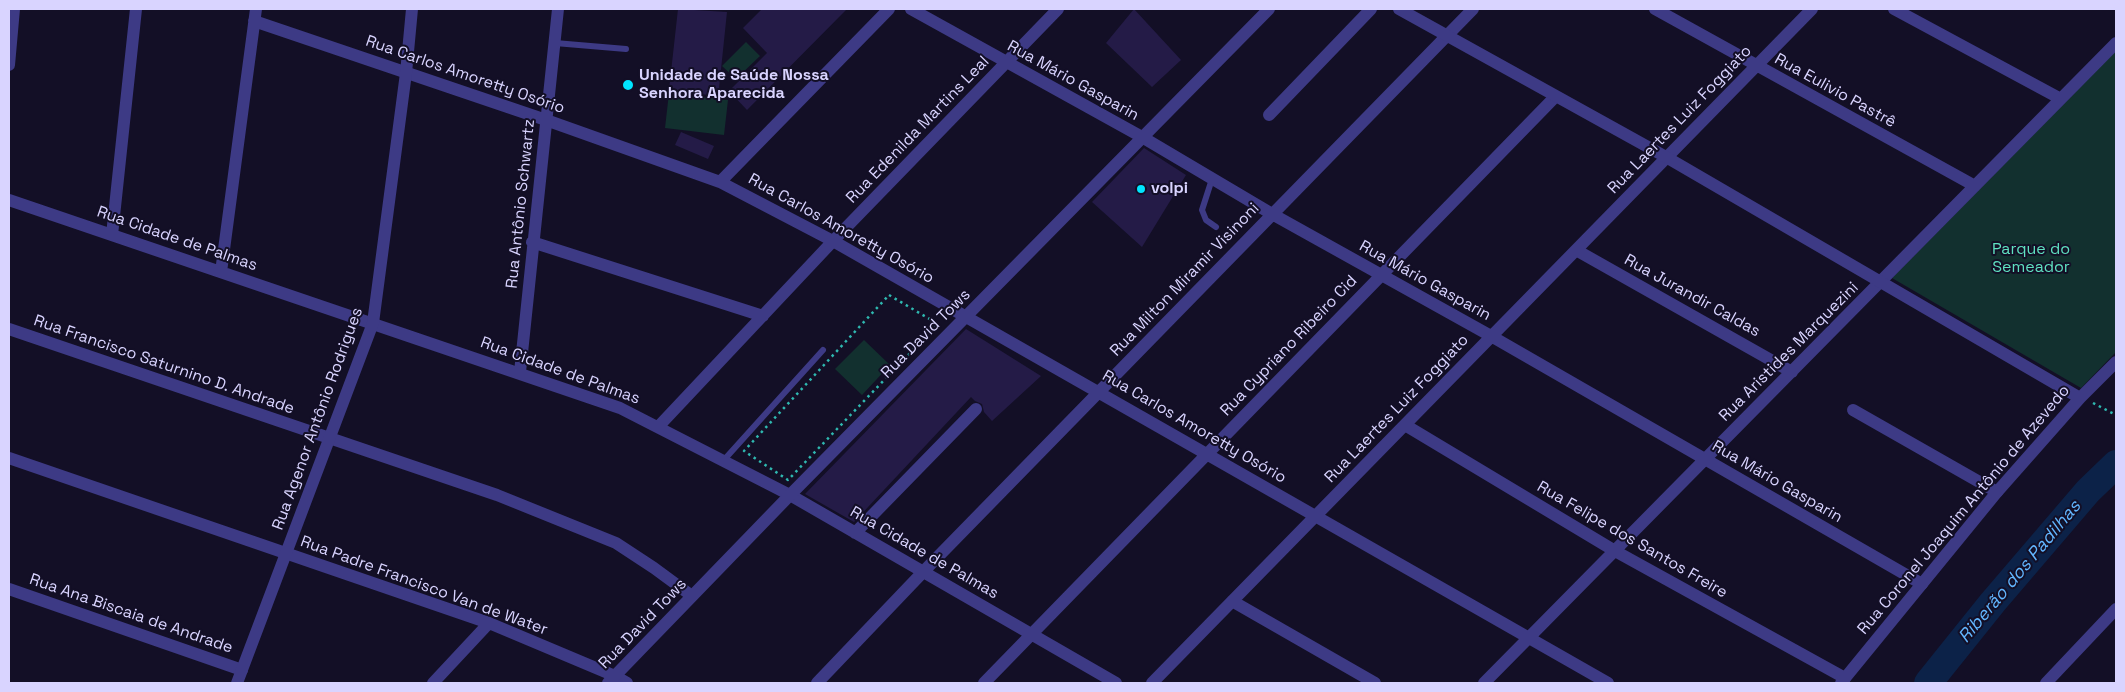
<!DOCTYPE html>
<meta charset="utf-8">
<style>
body{margin:0}
#map{position:relative;width:2125px;height:692px;overflow:hidden;background:#130f26;font-family:"Space Grotesk",sans-serif}
canvas{display:block}
.frame{position:absolute;inset:0;border:10px solid #d9d4ff;pointer-events:none}
</style>
<div id="map">
<canvas width="2125" height="692"></canvas>
<div class="frame"></div>
</div>
<script>
const context = document.querySelector('canvas').getContext('2d');
context.lineJoin = 'round';
function paint(path, color) { context.fillStyle = color; context.fill(path, 'evenodd'); }
const toPath = rows => new Path2D(rows.map(r => 'M' + r).join(''));
function trace(path, color, width, dash) { context.strokeStyle = color; context.lineWidth = width; context.lineCap = dash ? 'butt' : 'round'; context.setLineDash(dash || []); context.stroke(path); }
function label(font, color, halo, rows, align = 'center') {
  context.font = font + ' "Space Grotesk",sans-serif'; context.lineWidth = 4; context.setLineDash([]); context.textBaseline = 'middle'; context.strokeStyle = halo; context.fillStyle = color; for (const [text, x, y, turn = 0] of rows) {
    context.save(); context.translate(x, y); context.rotate((+turn || 0) * Math.PI / 180); context.textAlign = isNaN(turn) ? turn : align; if (halo) context.strokeText(text, 0, 0); context.fillText(text, 0, 0); context.restore();
  }
}
paint(toPath([
 [746,42,760,56,736,79,722,66],
 [2116,51,2116,352,2081,388,1892,278],
 [669,93,728,100,724,135,665,128],
 [864,340,890,365,862,395,835,369]
]), '#12302f');
trace(toPath([
 [1928,683,1993,602,2088,491,2116,464]
]), '#0c2248', 28);
paint(toPath([
 [678,9,727,12,718,98,709,97,709,95,669,90],
 [762,9,847,9,747,110,729,91,767,53,743,28],
 [1134,9,1181,60,1152,87,1106,43],
 [681,132,714,146,708,159,675,145],
 [1144,148,1186,175,1142,247,1092,202],
 [966,329,1041,376,992,421,984,412,982,404,975,401,971,397,854,522,805,494]
]), '#241b47');
trace(toPath([
 [889,295,938,324,788,480,744,451,889,295],
 [2093,403,2116,415]
]), '#2fb8b0', 2.5, [2.5, 4]);
trace(toPath([
 [555,43,626,49],
 [1212,179,1202,210,1206,220,1216,227],
 [723,461,823,350]
]), '#3d3a85', 6);
trace(toPath([
 [911,9,1142,137,1272,214,1491,336,1922,584],
 [1655,9,1975,186],
 [1894,9,2061,99],
 [254,21,546,120,720,182,833,241,1608,683],
 [9,65,14,9],
 [1269,115,1371,9],
 [720,182,889,9],
 [9,200,620,408,790,495,1116,683],
 [112,235,136,9],
 [532,242,763,316],
 [1576,250,1792,372],
 [221,272,256,9],
 [9,329,497,495,616,543,654,568,692,596],
 [520,372,558,9],
 [1853,410,1997,492],
 [1405,425,1615,551,1845,678],
 [658,427,833,241,1058,9],
 [9,458,489,623,615,676,627,683],
 [855,533,976,409],
 [9,589,242,670],
 [1232,601,1375,683],
 [433,683,489,623],
 [817,683,923,572,1473,9],
 [984,683,1555,97],
 [1152,683,1812,9],
 [1484,683,2116,43],
 [2046,683,2116,609]
]), '#3d3a85', 12);
trace(toPath([
 [1399,9,1666,157,2080,398],
 [237,683,373,323,406,73,412,9],
 [608,683,790,495,1269,9],
 [1841,683,1997,492,2080,398,2116,362]
]), '#3d3a85', 12);
for (const [x, y, r, color] of [
 [628,85,6,"#00e5ff"],
 [1141,189,5,"#00e5ff"]
]) { const dot = new Path2D(); dot.arc(x, y, r, 0, 2 * Math.PI); context.fillStyle = color; context.fill(dot); trace(dot, '#130f26', 2); }
label('16px', '#d9d4ff', '#130f26', [
 ["Rua Carlos Amoretty Osório",465,75,19],
 ["Rua Mário Gasparin",1073,81,29],
 ["Rua Eulivio Pastrê",1835,91,29],
 ["Rua Laertes Luiz Foggiato",1680,120,-46],
 ["Rua Edenilda Martins Leal",918,130,-46],
 ["Rua Antônio Schwartz",521,204,-84],
 ["Rua Carlos Amoretty Osório",841,229,29],
 ["Rua Cidade de Palmas",177,239,19],
 ["Rua Milton Miramir Visinoni",1185,280,-46],
 ["Rua Mário Gasparin",1425,281,29],
 ["Rua Jurandir Caldas",1692,296,29],
 ["Rua David Tows",926,334,-45],
 ["Rua Cypriano Ribeiro Cid",1289,346,-46],
 ["Rua Aristides Marquezini",1789,352,-45],
 ["Rua Francisco Saturnino D. Andrade",164,365,19],
 ["Rua Cidade de Palmas",560,371,20],
 ["Rua Laertes Luiz Foggiato",1397,409,-46],
 ["Rua Agenor Antônio Rodrigues",318,419,-70],
 ["Rua Carlos Amoretty Osório",1194,427,30],
 ["Rua Mário Gasparin",1777,482,30],
 ["Rua Coronel Joaquim Antônio de Azevedo",1964,510,-50],
 ["Rua Felipe dos Santos Freire",1632,540,30],
 ["Rua Cidade de Palmas",924,553,30],
 ["Rua Padre Francisco Van de Water",424,586,20],
 ["Rua Ana Biscaia de Andrade",131,614,19],
 ["Rua David Tows",643,624,-46]
]);
label('bold 16px', '#d9d4ff', '#130f26', [
 ["Unidade de Saúde Nossa",639,76],
 ["Senhora Aparecida",639,94],
 ["volpi",1151,189]
], 'left');
label('16px', '#5fe0c0', '#130f26', [
 ["Parque do",2031,250],
 ["Semeador",2031,268]
]);
label('italic 18px', '#62b6ff', '#130f26', [
 ["Riberão dos Padilhas",2020,572,-50]
]);
</script>
